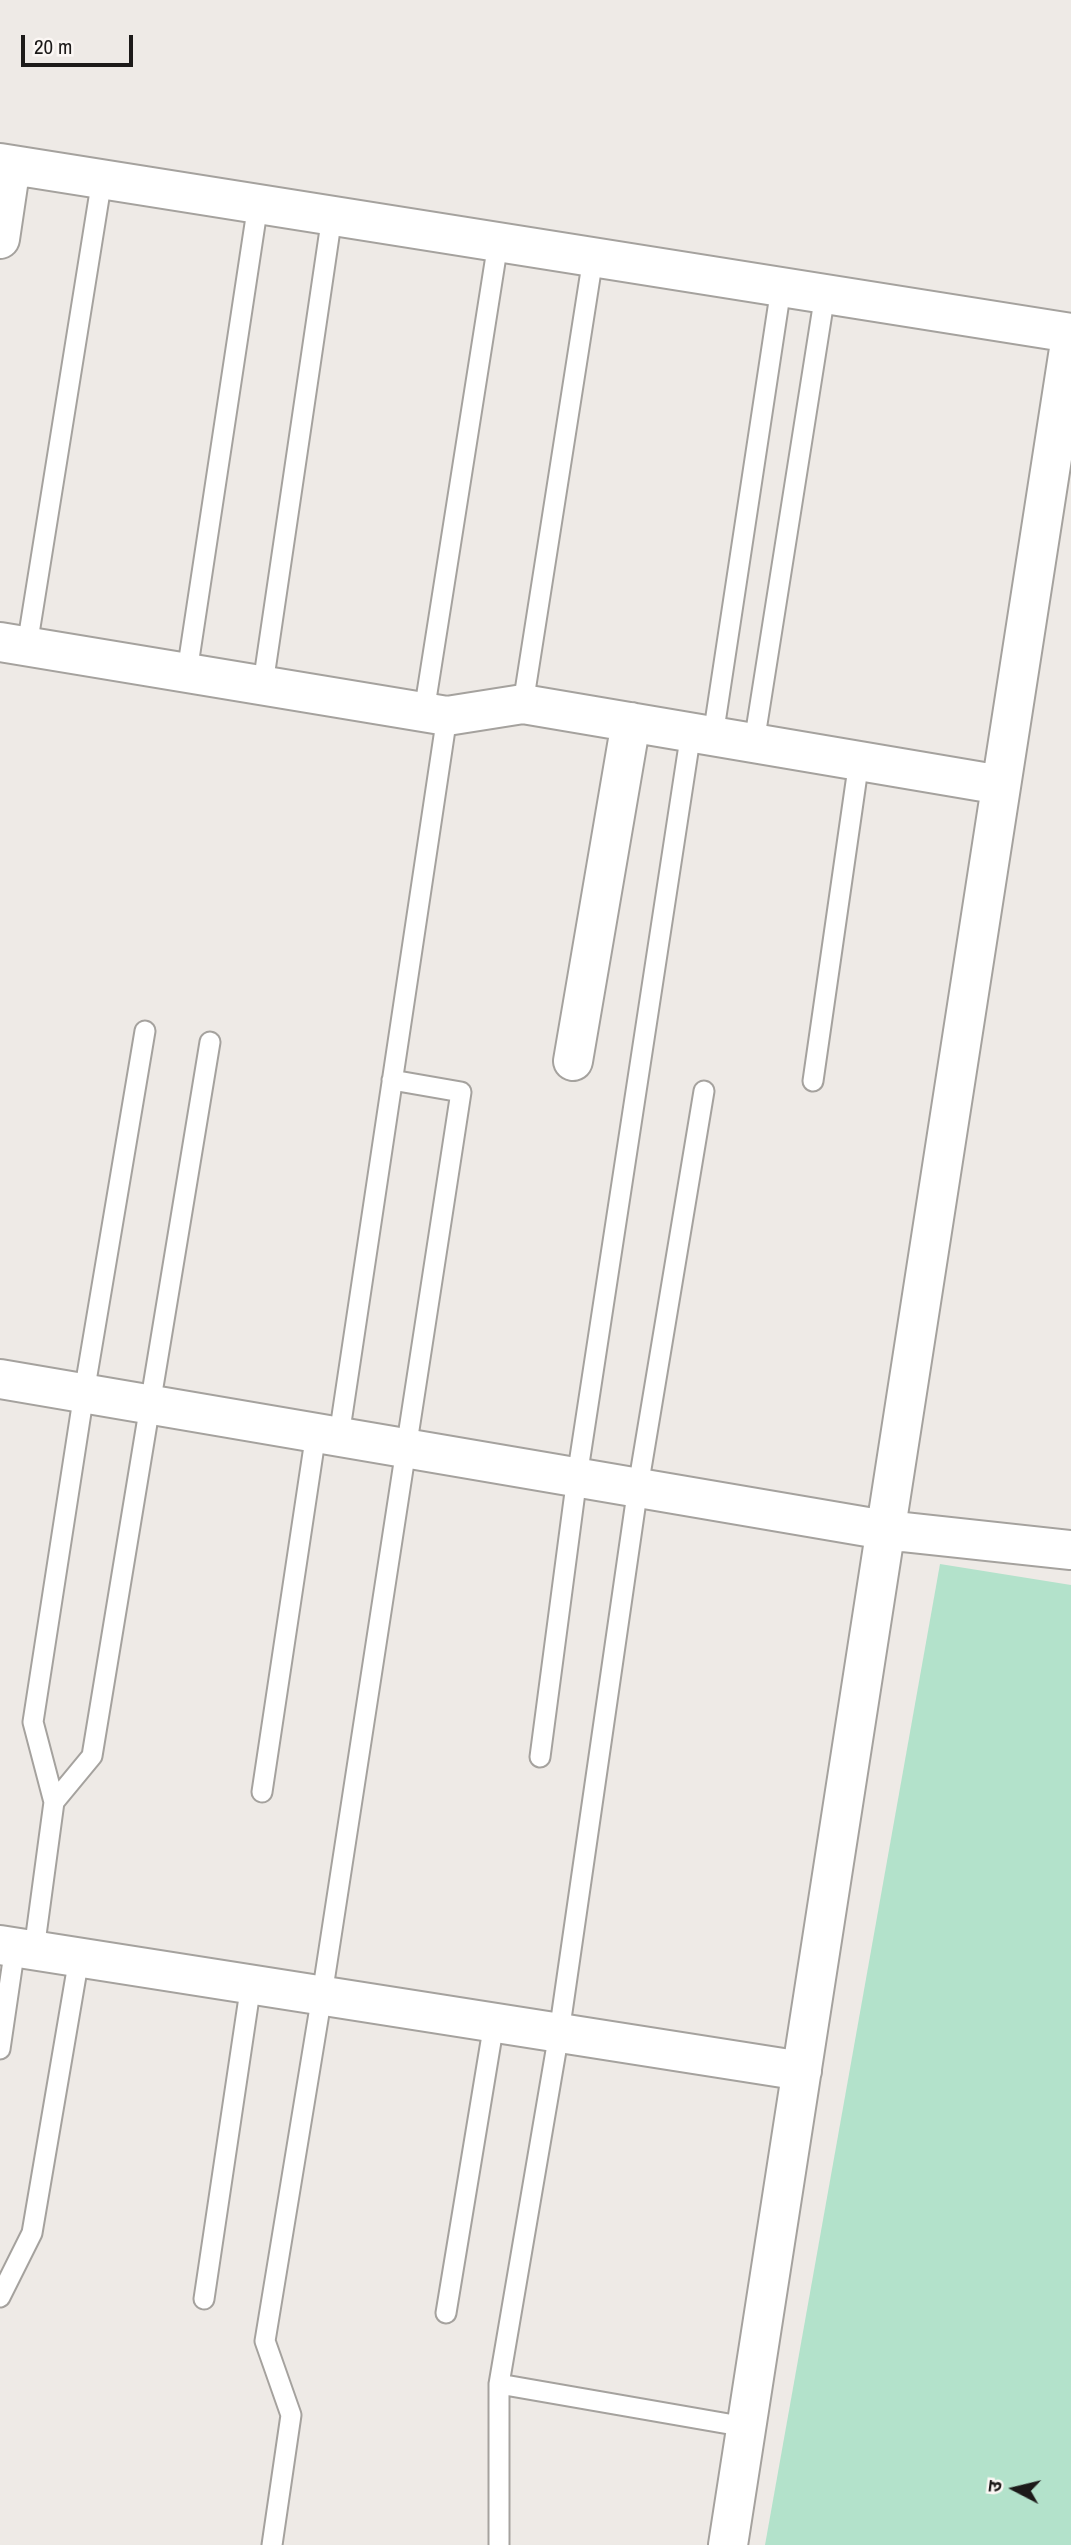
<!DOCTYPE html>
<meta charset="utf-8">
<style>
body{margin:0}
#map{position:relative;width:1071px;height:2545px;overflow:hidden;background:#eeeae6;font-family:"Archivo Narrow","Noto Sans Devanagari",sans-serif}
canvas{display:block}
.north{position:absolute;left:980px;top:2454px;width:70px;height:70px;-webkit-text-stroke:5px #fbf7f4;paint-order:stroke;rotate:277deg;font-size:19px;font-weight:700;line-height:28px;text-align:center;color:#1c1a19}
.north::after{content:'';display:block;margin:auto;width:24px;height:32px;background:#1c1a19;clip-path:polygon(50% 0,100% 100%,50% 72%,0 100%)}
.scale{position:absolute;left:21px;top:35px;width:112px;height:32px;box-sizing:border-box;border:4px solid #1c1a19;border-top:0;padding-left:9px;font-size:21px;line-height:24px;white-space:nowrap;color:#1c1a19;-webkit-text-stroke:5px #fbf7f4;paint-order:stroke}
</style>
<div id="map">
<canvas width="1071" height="2545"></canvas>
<div class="north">उ</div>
<div class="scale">20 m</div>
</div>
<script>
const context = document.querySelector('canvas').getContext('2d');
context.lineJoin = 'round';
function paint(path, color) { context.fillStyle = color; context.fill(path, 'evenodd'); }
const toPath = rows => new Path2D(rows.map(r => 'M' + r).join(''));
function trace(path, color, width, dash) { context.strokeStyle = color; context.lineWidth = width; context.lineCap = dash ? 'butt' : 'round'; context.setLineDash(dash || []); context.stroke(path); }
paint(toPath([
 [940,1564,1071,1585,1071,2545,765,2545]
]), '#b3e2cb');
const lane = toPath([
 [27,646,102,179],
 [187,672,258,204],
 [263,684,332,216],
 [523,704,593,258],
 [424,712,498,243],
 [713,736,781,288],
 [754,743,825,294],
 [813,1081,859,761],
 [704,1091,638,1487,559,2033,499,2384,746,2427],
 [339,1436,447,716],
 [540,1757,577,1477,691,732],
 [262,1792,316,1433],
 [54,1802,92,1756,210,1042],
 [34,1950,54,1802,33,1722,84,1393,145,1031],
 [0,2049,15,1947],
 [0,2297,32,2233,79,1958],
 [204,2299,251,1984],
 [446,2313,494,2023],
 [499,2384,499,2545],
 [272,2545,291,2415,265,2341,322,1995,461,1092,392,1080]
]);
const street = toPath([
 [0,163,1071,333],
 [0,239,11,165],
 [0,642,447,716,523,704,1001,785],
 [573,1061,631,722],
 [0,1379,885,1530,1071,1550],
 [0,1945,802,2071],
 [728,2545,1071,336]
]);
trace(lane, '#a5a29e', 23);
trace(street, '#a5a29e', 42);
trace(lane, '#fff', 19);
trace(street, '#fff', 38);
</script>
